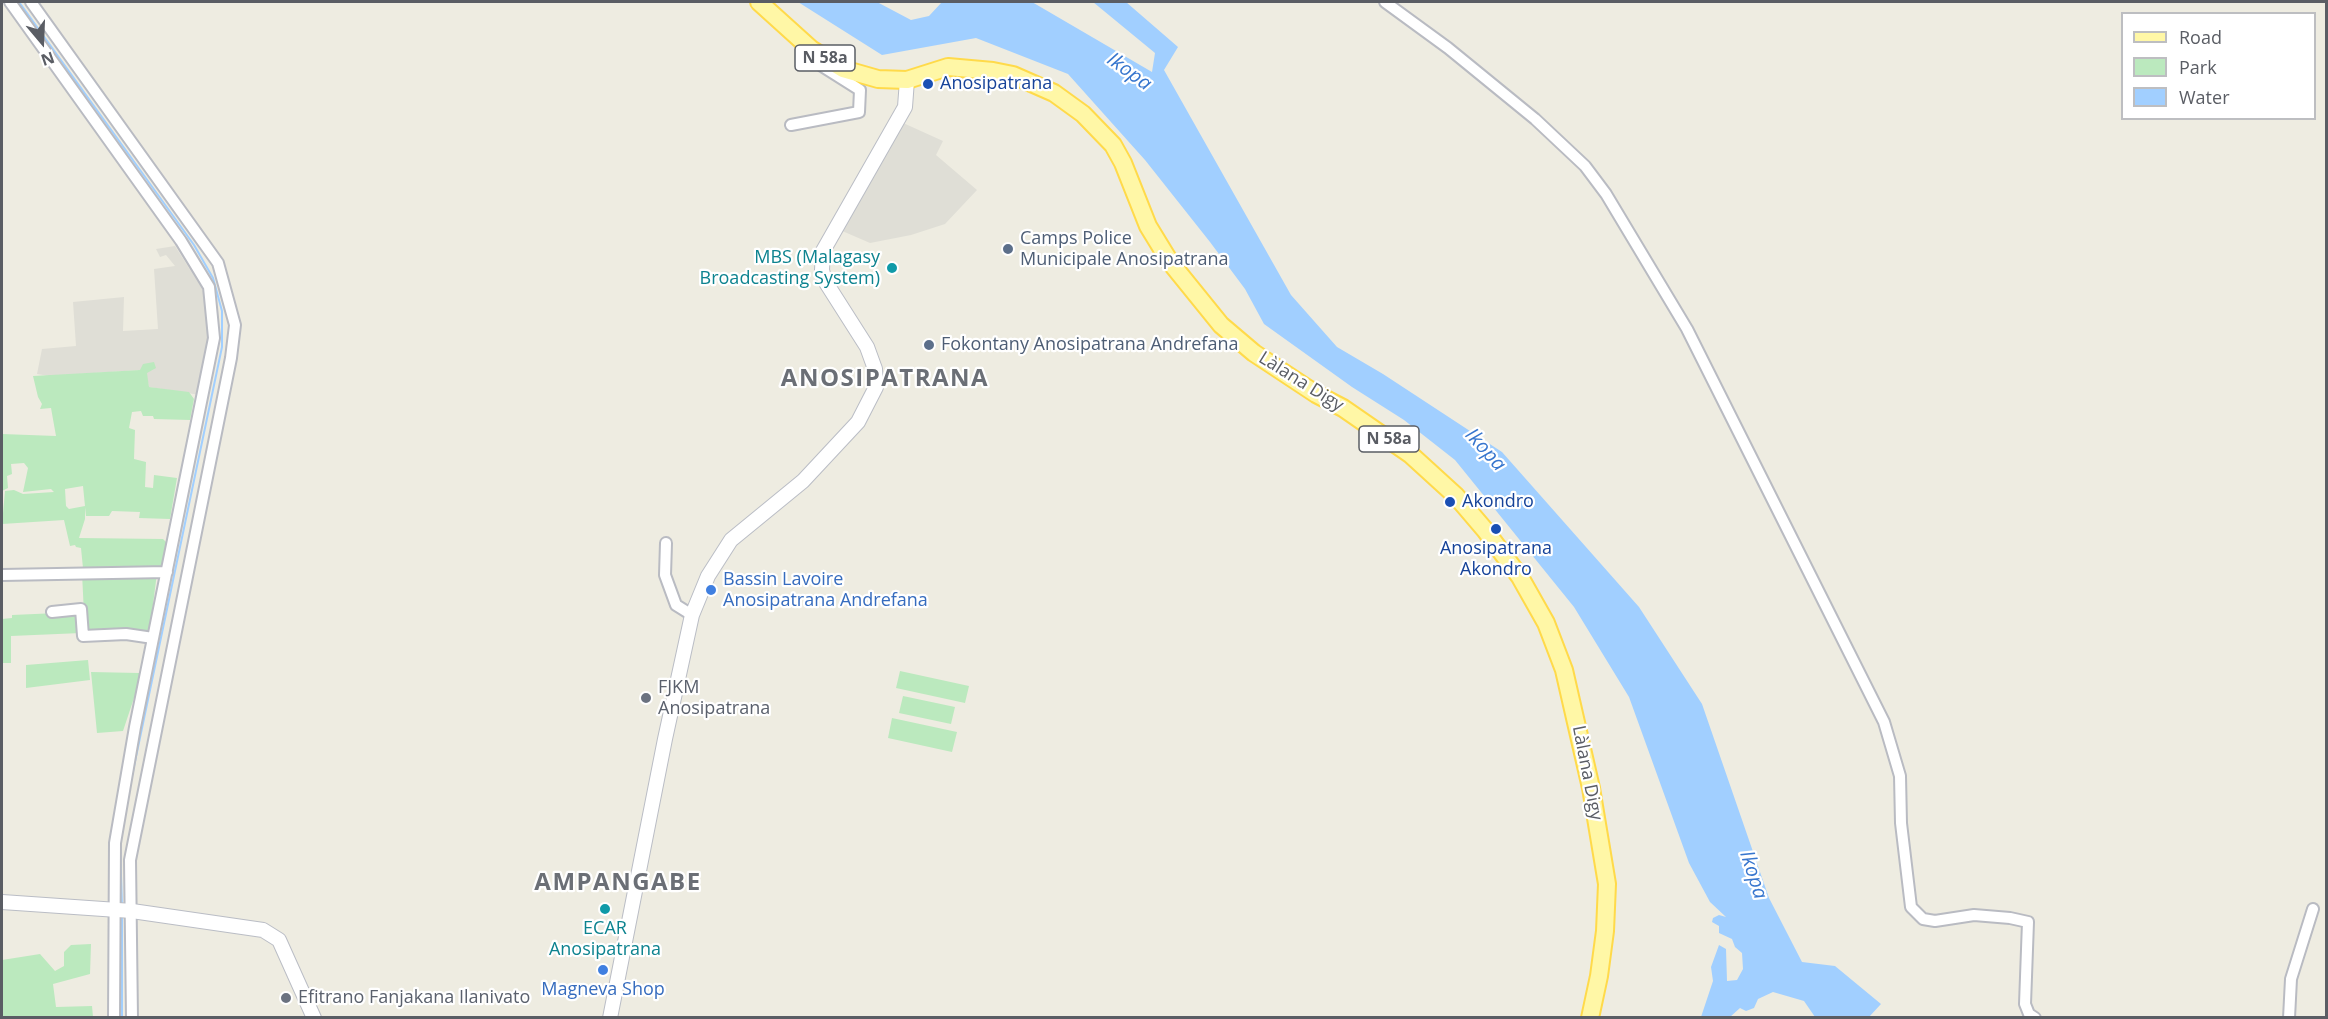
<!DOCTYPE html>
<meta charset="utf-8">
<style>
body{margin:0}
#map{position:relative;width:2328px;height:1019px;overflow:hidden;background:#eeece1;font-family:"Open Sans",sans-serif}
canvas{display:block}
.frame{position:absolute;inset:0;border:3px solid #5a5d64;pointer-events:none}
.legend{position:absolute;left:2121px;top:12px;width:195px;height:108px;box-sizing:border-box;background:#fff;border:2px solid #bdbec1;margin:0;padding:8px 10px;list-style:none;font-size:18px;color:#5a5d64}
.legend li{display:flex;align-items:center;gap:12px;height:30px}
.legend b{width:30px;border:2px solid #bdbec1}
.north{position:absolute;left:12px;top:12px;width:60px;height:60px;-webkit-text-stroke:4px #fff;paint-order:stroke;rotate:161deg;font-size:16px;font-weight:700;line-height:24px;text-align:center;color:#5a5d64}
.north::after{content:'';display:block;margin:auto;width:21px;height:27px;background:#5a5d64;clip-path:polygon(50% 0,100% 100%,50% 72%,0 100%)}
</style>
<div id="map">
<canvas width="2328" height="1019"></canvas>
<div class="frame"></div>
<ul class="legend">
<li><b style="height:8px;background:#fff7a6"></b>Road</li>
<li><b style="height:16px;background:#bbe9be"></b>Park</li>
<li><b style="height:16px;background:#a1cfff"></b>Water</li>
</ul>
<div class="north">N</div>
</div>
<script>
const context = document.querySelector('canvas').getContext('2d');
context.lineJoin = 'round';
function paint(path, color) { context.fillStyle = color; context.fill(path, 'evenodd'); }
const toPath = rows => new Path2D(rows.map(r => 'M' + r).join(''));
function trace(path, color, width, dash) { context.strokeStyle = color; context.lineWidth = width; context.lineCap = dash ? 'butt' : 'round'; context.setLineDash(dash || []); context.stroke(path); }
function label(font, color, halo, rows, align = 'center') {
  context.font = font + ' "Open Sans",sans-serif'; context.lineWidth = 4.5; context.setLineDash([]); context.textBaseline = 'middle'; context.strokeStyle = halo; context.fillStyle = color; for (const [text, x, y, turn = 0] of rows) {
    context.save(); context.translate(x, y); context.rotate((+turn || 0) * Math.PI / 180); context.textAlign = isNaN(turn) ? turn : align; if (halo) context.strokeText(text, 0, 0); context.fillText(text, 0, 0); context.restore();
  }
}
paint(toPath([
 [901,122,943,141,936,155,977,190,945,224,911,235,870,243,840,230],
 [175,246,201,287,209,304,212,337,200,395,149,387,146,373,140,370,49,376,37,374,42,349,76,346,73,302,124,297,123,331,158,329,154,269,175,266,166,255,160,257,156,249]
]), '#dfded6');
paint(toPath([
 [154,362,156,368,147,373,149,387,189,392,194,399,190,420,154,419,153,416,143,416,141,411,132,412,129,428,135,430,134,459,146,462,145,487,153,488,154,475,177,478,170,519,139,518,140,512,112,511,109,516,86,516,85,507,85,519,79,538,163,539,167,543,162,566,158,570,83,568,81,548,76,547,75,545,70,546,64,520,2,524,5,491,14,490,23,494,54,492,51,489,23,492,28,468,24,463,11,464,12,474,7,476,8,488,2,491,2,434,56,436,51,408,40,409,42,404,38,397,33,376,140,370,143,364],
 [83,486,85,506,69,509,66,506,65,489],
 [82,573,157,573,149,636,85,634],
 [80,612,81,633,11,636,11,663,2,663,2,619,12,618,12,615],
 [88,660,90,680,26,688,26,665],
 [900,671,969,686,965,703,896,688],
 [91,672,139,673,139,683,123,731,97,733],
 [903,696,955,707,951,724,899,713],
 [892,718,957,732,952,752,888,738],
 [91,944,90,974,53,984,56,1007,92,1006,93,1017,2,1017,2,960,40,954,55,971,64,966,64,952,71,945]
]), '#bbe9be');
paint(toPath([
 [798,2,877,2,911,20,929,16,942,2,1032,2,1152,72,1155,53,1093,2,1126,2,1178,47,1164,70,1291,295,1337,347,1383,374,1502,452,1639,607,1702,704,1769,898,1802,962,1835,966,1881,1004,1869,1017,1815,1017,1804,1001,1773,992,1758,999,1754,1008,1746,1011,1740,1008,1730,1017,1701,1017,1713,981,1711,967,1719,945,1726,949,1727,981,1737,980,1743,969,1742,953,1735,947,1732,939,1719,933,1719,926,1712,922,1713,918,1719,915,1726,917,1710,902,1689,863,1629,697,1574,607,1455,460,1404,420,1352,387,1264,324,1245,289,1210,242,1145,160,1068,74,976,38,882,55]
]), '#a1cfff');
trace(toPath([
 [19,2,194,245,213,278,222,311,222,347,129,790],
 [120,846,122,906],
 [122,1018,122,915]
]), '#a1cfff', 2);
const street = toPath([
 [10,2,181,241,209,287,214,338,135,727,115,843,114,1018],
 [31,2,218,263,235,325,231,358,130,860,132,1018],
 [1385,2,1448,48,1535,119,1585,166,1606,194,1687,329,1884,722,1900,776,1901,823,1911,907,1923,919,1935,921,1974,915,2010,918,2028,922,2025,1004,2029,1014,2035,1018],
 [791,125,859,112,860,90,822,66,825,58],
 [666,543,665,575,676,605,692,615],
 [2,575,167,572],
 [52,612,81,609,83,636,126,634,153,638],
 [2289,1018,2291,979,2313,909]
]);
const secondary = toPath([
 [2,902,132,911,263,930,279,940,314,1018],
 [610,1018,665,739,692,615,708,576,731,540,803,481,858,422,876,387,875,369,867,347,825,281,822,270,823,251,905,107,907,80]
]);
const primary = toPath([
 [759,2,811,49,843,69,878,79,907,80,948,67,993,71,1013,75,1054,93,1083,114,1113,145,1123,163,1148,226,1170,262,1221,325,1254,353,1316,394,1343,408,1411,455,1456,496,1485,530,1520,577,1546,623,1564,670,1591,788,1607,884,1605,931,1599,976,1590,1018]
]);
trace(street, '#b9bbc2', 14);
trace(secondary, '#babdc5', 16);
trace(primary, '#ffda4a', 20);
trace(street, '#fff', 10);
trace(secondary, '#fff', 14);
trace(primary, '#fff7a6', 16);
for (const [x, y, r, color] of [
 [928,84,6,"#1a4fb4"],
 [1008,249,6,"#5c6f8a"],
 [892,268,6,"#0f9aa8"],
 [929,345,6,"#5c6f8a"],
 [1450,502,6,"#1a4fb4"],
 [1496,529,6,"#1a4fb4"],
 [711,590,6,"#3f7fe0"],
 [646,698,6,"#6b7280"],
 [605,909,6,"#0f9aa8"],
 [603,970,6,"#3f7fe0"],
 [286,998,6,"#6b7280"]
]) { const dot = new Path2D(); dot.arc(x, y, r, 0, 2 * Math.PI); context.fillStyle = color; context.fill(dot); trace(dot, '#fff', 2); }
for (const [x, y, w] of [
 [825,58,60],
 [1389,439,60]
]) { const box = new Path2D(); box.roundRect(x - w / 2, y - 13, w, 26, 4.5); context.fillStyle = '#fff'; context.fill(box); trace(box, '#5a5d64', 1.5); }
label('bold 16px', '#5a5d64', null, [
 ["N 58a",825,58],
 ["N 58a",1389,439]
]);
label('18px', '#164399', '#fff', [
 ["Anosipatrana",940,84],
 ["Akondro",1462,502],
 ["Anosipatrana",1496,549,"center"],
 ["Akondro",1496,570,"center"]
], 'left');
label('18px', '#4e5e75', '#fff', [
 ["Camps Police",1020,239],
 ["Municipale Anosipatrana",1020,260],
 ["Fokontany Anosipatrana Andrefana",941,345]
], 'left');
label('18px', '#0d838f', '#fff', [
 ["MBS (Malagasy",880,258],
 ["Broadcasting System)",880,279],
 ["ECAR",605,929,"center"],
 ["Anosipatrana",605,950,"center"]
], 'right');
label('18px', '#5a5d64', '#fff', [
 ["Làlana Digy",1301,382,32],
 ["Làlana Digy",1587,773,79]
]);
label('18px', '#366cbe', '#fff', [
 ["Bassin Lavoire",723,580],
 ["Anosipatrana Andrefana",723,601],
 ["Magneva Shop",603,990,"center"]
], 'left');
label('18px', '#5b616d', '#fff', [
 ["FJKM",658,688],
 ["Anosipatrana",658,709],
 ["Efitrano Fanjakana Ilanivato",298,998]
], 'left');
label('italic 20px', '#3776ce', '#fff', [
 ["Ikopa",1129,72,36],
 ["Ikopa",1485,450,48],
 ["Ikopa",1753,875,72]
]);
context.letterSpacing = '1.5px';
label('bold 24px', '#6b6f76', '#fff', [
 ["ANOSIPATRANA",885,379],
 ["AMPANGABE",618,883]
]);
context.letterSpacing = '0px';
</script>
